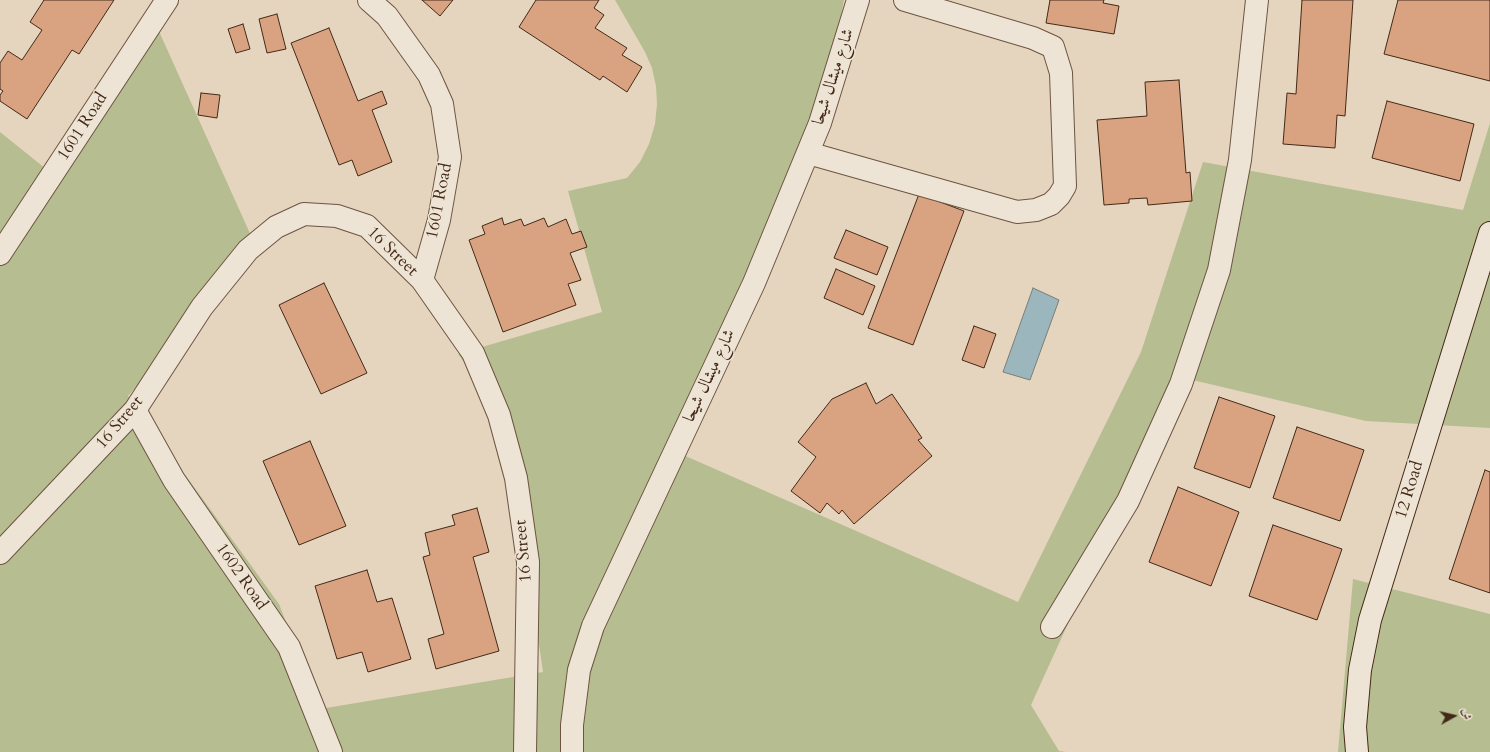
<!DOCTYPE html>
<meta charset="utf-8">
<style>
body{margin:0}
#map{position:relative;width:1490px;height:752px;overflow:hidden;background:#e5d5be;font-family:Cardo,Amiri,serif}
canvas{display:block}
.north{position:absolute;left:1434px;top:696px;width:40px;height:40px;-webkit-text-stroke:3px #eee4d5;paint-order:stroke;rotate:82deg;font-size:11px;font-weight:700;line-height:16px;text-align:center;color:#432917}
.north::after{content:'';display:block;margin:auto;width:14px;height:18px;background:#432917;clip-path:polygon(50% 0,100% 100%,50% 72%,0 100%)}
</style>
<div id="map">
<canvas width="1490" height="752"></canvas>
<div class="north">ش</div>
</div>
<script>
const context = document.querySelector('canvas').getContext('2d');
context.lineJoin = 'round';
function paint(path, color) { context.fillStyle = color; context.fill(path, 'evenodd'); }
const toPath = rows => new Path2D(rows.map(r => 'M' + r).join(''));
function trace(path, color, width, dash) { context.strokeStyle = color; context.lineWidth = width; context.lineCap = dash ? 'butt' : 'round'; context.setLineDash(dash || []); context.stroke(path); }
function label(font, color, halo, rows, align = 'center') {
  context.font = font + ' Cardo,Amiri,serif'; context.lineWidth = 3; context.setLineDash([]); context.textBaseline = 'middle'; context.strokeStyle = halo; context.fillStyle = color; for (const [text, x, y, turn = 0] of rows) {
    context.save(); context.translate(x, y); context.rotate((+turn || 0) * Math.PI / 180); context.textAlign = isNaN(turn) ? turn : align; if (halo) context.strokeText(text, 0, 0); context.fillText(text, 0, 0); context.restore();
  }
}
paint(toPath([
 [615,0,844,0,835,46,806,144,665,447,1018,602,1141,352,1203,162,1463,210,1490,123,1490,428,1366,421,1180,377,1031,705,1059,751,1066,752,0,752,0,132,56,177,153,18,257,249,128,396,279,604,320,709,543,672,531,589,499,409,458,354,602,312,568,191,627,178,640,162,649,144,655,124,657,104,656,86,652,68,645,52],
 [1353,579,1490,614,1490,752,1338,752]
]), '#b6bd90');
const water = toPath([
 [1033,288,1059,300,1030,380,1003,372,1033,288]
]);
paint(water, '#9bb6bc');
trace(water, '#787e7a', 1);
const building = toPath([
 [44,0,114,0,79,54,72,50,27,119,0,101,0,95,3,91,0,89,0,63,8,51,22,60,42,30,30,22,44,0],
 [422,0,453,0,440,16,422,0],
 [536,0,599,0,594,8,604,15,595,28,627,48,622,55,642,67,627,92,603,76,600,80,519,27,536,0],
 [1050,0,1104,0,1103,3,1119,6,1114,34,1046,23,1050,0],
 [1302,0,1353,0,1345,116,1337,115,1335,148,1283,144,1287,93,1296,94,1302,0],
 [1398,0,1490,0,1490,81,1384,54,1398,0],
 [277,14,286,49,267,53,259,19,277,14],
 [243,24,250,49,236,53,228,29,243,24],
 [329,28,358,101,382,91,387,104,372,110,392,162,358,176,352,160,339,165,291,43,329,28],
 [1179,80,1186,173,1190,172,1192,201,1148,205,1147,198,1129,199,1129,203,1104,205,1097,120,1147,116,1145,82,1179,80],
 [201,93,220,95,217,118,198,115,201,93],
 [1387,101,1474,124,1460,181,1372,158,1387,101],
 [919,194,964,211,913,345,868,328,919,194],
 [502,218,504,225,521,219,524,226,544,218,548,227,566,219,572,234,581,231,587,247,570,253,581,280,568,284,576,305,503,332,469,240,485,234,482,226,502,218],
 [846,230,888,247,877,275,834,258,846,230],
 [836,269,875,286,863,315,824,298,836,269],
 [324,283,367,373,321,394,279,305,324,283],
 [974,326,996,334,984,368,962,360,974,326],
 [866,383,876,404,892,394,922,438,918,440,932,456,854,524,842,510,839,514,827,503,820,513,791,491,816,457,798,442,832,399,866,383],
 [1219,397,1275,416,1250,488,1194,468,1219,397],
 [1297,427,1364,450,1340,521,1273,498,1297,427],
 [310,441,346,526,299,545,263,461,310,441],
 [1485,470,1490,472,1490,593,1449,579,1485,470],
 [1178,487,1239,512,1211,586,1149,562,1178,487],
 [477,508,489,552,473,557,499,651,436,669,428,639,444,634,423,557,430,555,425,533,455,525,452,515,477,508],
 [1273,525,1342,549,1317,620,1249,596,1273,525],
 [367,570,377,602,392,598,411,659,368,672,362,652,337,659,315,586,367,570]
]);
paint(building, '#d9a382');
trace(building, '#432917', 1);
const minor = toPath([
 [369,0,387,16,429,75,442,104,450,157,439,220,422,280],
 [808,153,1017,212,1036,210,1051,204,1059,196,1065,186,1061,73,1053,47,1033,38,905,0],
 [0,254,167,0],
 [135,410,174,480,289,647,331,752],
 [0,553,135,410,202,307,248,250,276,227,304,214,337,216,367,226,422,280,473,353,499,415,516,478,528,562,525,752],
 [1052,627,1128,501,1181,384,1219,270,1240,160,1257,0],
 [572,752,572,725,579,670,593,626,754,283,820,123,858,0]
]);
const secondary = toPath([
 [1357,752,1355,727,1360,670,1370,620,1490,233]
]);
trace(minor, '#6c5441', 24);
trace(secondary, '#432917', 24);
trace(minor, '#eee4d5', 22);
trace(secondary, '#eee4d5', 22);
label('17px', '#432917', '#eee4d5', [
 ["شارع ميشال شيحا",834,77,-72],
 ["1601 Road",83,127,-57],
 ["1601 Road",440,201,-79],
 ["16 Street",392,252,44],
 ["شارع ميشال شيحا",710,376,-65],
 ["16 Street",120,423,-50],
 ["12 Road",1410,490,-73],
 ["16 Street",524,551,-95],
 ["1602 Road",241,577,55]
]);
</script>
